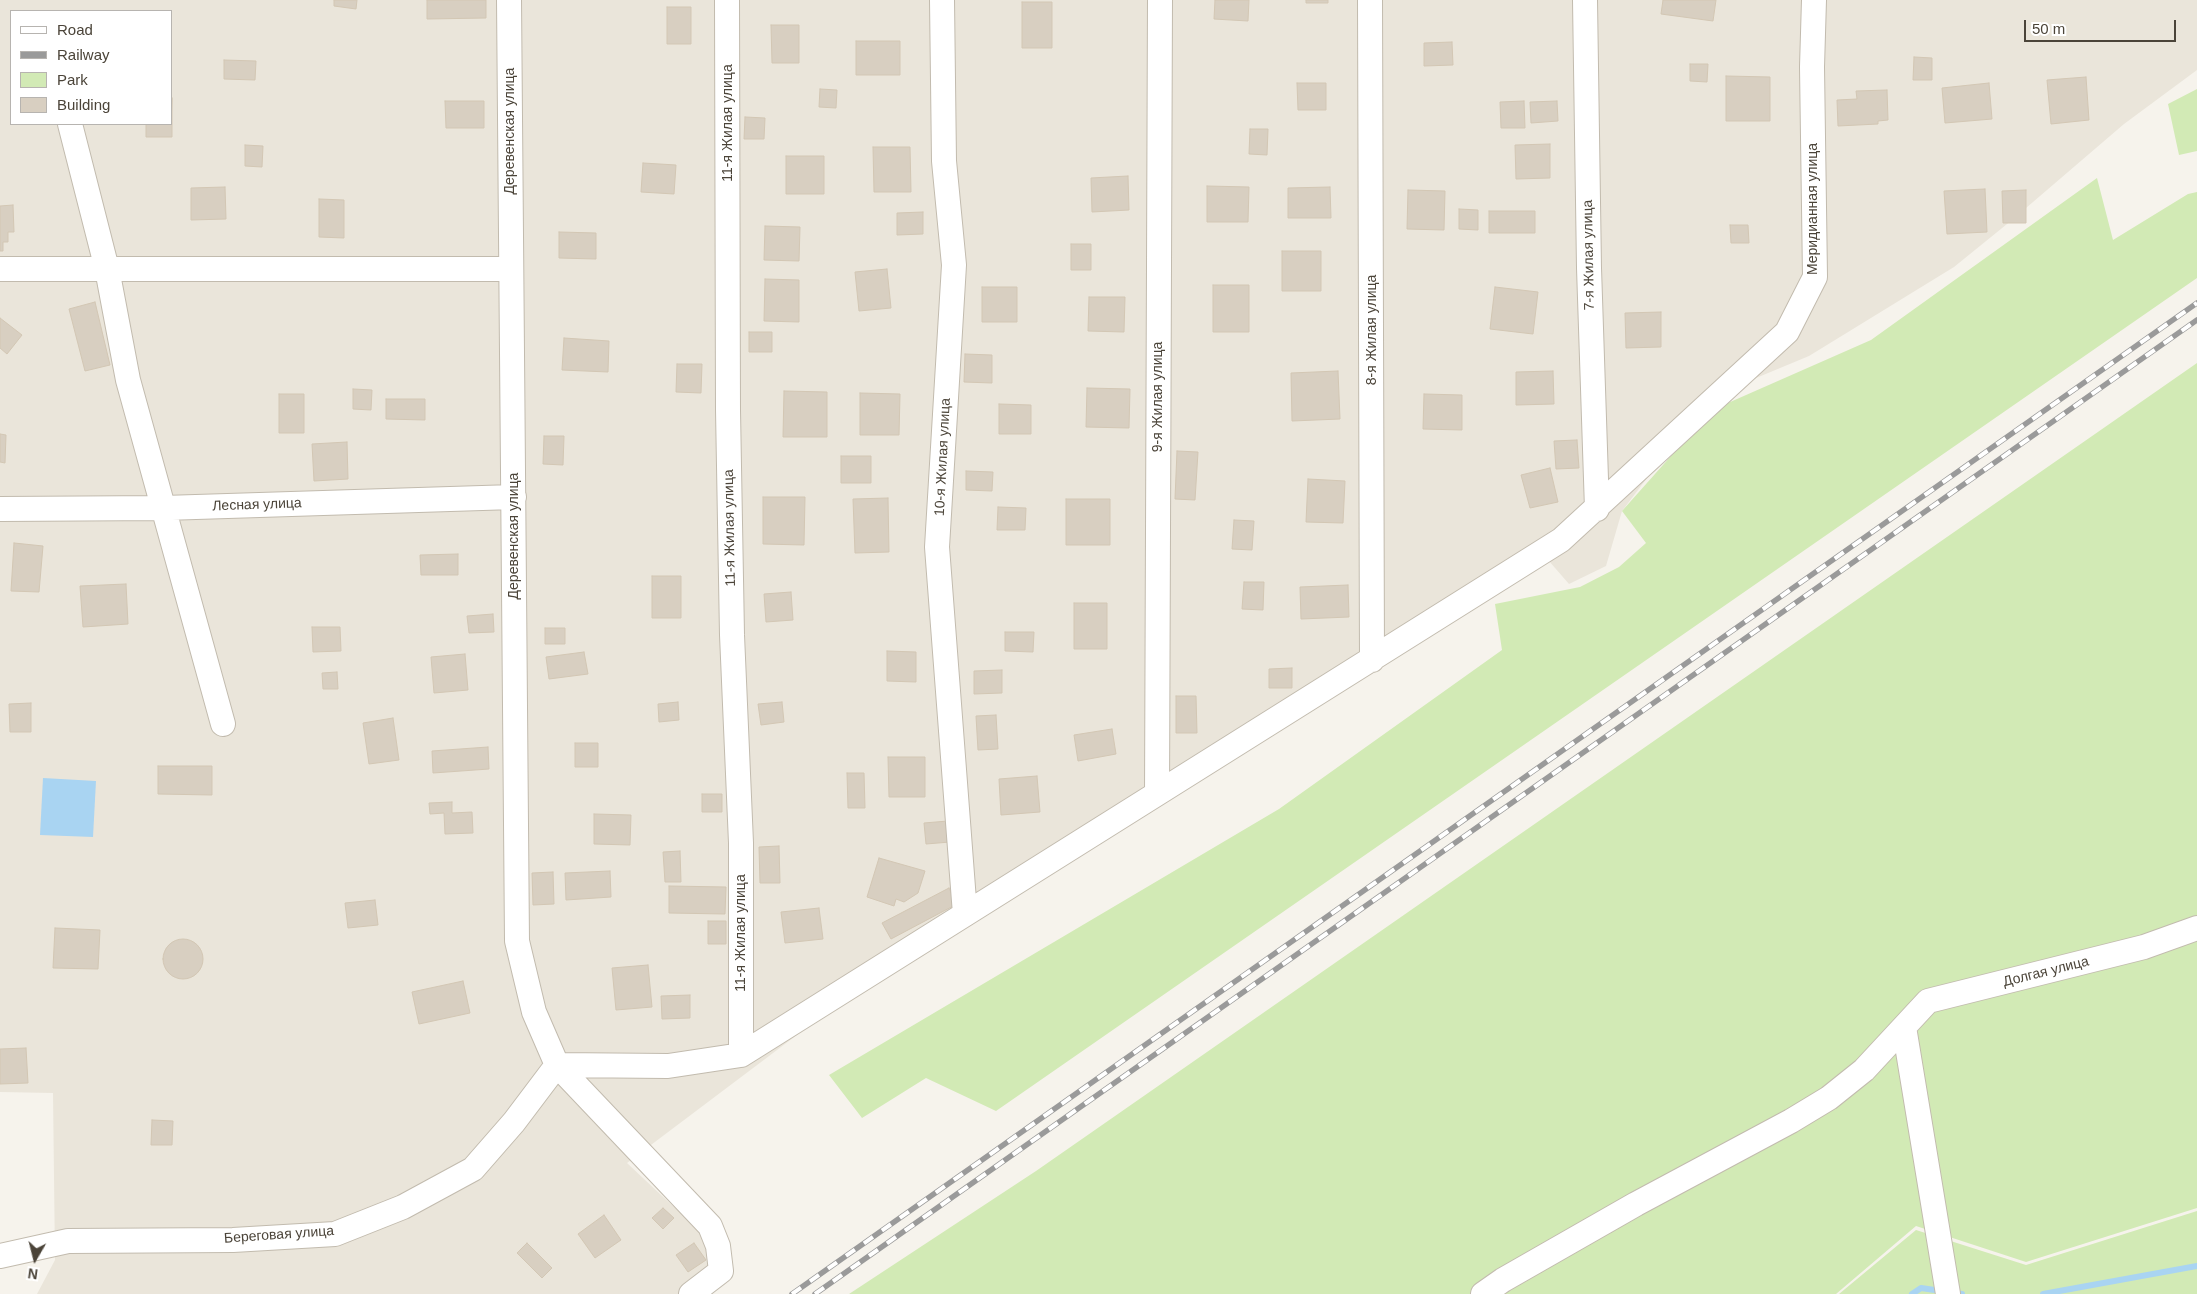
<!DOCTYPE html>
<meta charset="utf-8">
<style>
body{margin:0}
#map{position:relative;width:2197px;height:1294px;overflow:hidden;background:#f6f3ec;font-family:Arial,sans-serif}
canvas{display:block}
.legend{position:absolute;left:10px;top:10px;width:162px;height:115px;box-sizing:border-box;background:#fff;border:1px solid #b7b4b0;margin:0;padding:6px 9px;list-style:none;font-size:15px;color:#4b4439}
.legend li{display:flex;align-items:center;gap:10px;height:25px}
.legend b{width:25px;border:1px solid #b7b4b0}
.north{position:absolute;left:10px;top:1234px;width:50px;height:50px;-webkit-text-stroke:4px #fff;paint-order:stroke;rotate:188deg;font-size:14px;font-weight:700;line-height:20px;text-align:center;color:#4b4439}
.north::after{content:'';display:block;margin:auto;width:18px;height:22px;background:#4b4439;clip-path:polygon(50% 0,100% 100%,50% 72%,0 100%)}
.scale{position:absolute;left:2024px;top:20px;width:152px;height:22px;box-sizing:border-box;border:2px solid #4b4439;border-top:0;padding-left:6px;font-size:15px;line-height:18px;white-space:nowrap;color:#4b4439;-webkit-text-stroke:4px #fff;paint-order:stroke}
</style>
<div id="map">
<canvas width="2197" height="1294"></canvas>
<ul class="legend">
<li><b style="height:6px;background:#fff"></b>Road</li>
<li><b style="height:6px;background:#9a9a9a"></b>Railway</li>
<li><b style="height:14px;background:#d2eab5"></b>Park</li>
<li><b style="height:14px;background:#d8cfc1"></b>Building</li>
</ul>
<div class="north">N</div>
<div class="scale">50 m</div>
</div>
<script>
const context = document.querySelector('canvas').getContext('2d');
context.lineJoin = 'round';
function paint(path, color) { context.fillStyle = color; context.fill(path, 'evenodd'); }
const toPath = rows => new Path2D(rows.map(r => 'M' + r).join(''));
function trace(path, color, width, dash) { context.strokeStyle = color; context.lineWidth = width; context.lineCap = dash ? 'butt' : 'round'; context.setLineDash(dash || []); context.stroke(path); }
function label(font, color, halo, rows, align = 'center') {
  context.font = font + ' Arial,sans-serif'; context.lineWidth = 4; context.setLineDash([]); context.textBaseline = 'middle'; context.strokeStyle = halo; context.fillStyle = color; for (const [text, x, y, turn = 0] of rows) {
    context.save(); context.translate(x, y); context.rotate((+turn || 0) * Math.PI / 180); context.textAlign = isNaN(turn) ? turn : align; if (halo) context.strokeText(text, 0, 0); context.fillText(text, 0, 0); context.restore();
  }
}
paint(toPath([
 [0,0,2197,0,2197,70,2124,124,2012,220,1954,267,1809,356,1708,398,1622,511,1606,566,1569,584,1535,545,862,986,627,1163,710,1241,710,1276,684,1294,37,1294,55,1260,53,1093,0,1092],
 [11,11,171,11,171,124,11,124]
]), '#eae5da');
paint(toPath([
 [2197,89,2197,151,2179,155,2168,104],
 [2097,178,2113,240,2188,194,2197,192,2197,278,996,1111,926,1078,862,1118,829,1075,1279,809,1502,650,1495,604,1580,587,1619,567,1646,543,1622,511,1712,410,1871,340],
 [2197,363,2197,1208,2026,1262,1916,1226,1836,1294,849,1294,1036,1171],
 [2197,1211,2197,1294,1839,1294,1916,1230,2026,1265]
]), '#d2eab5');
paint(toPath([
 [43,778,96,781,93,837,40,835]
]), '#a9d4f2');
trace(toPath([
 [1912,1294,1921,1288,1962,1294],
 [2043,1294,2197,1266]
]), '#a9d4f2', 6);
const building = toPath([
 [334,0,357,0,356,9,334,6,334,0],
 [427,0,486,0,486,18,427,19,427,0],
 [1215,0,1249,0,1248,21,1214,19,1215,0],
 [1306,0,1328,0,1328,3,1306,3,1306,0],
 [1663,0,1716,0,1713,21,1661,14,1663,0],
 [1022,2,1052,2,1052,48,1022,48,1022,2],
 [667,7,691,7,691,44,667,44,667,7],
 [771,25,799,25,799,63,772,63,771,25],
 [856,41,900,41,900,75,856,75,856,41],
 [1452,42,1453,65,1424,66,1424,43,1452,42],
 [1914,57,1932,58,1932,80,1913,80,1914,57],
 [224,60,256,61,255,80,224,79,224,60],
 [1690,64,1708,64,1707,82,1690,81,1690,64],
 [1726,76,1770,77,1770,121,1726,121,1726,76],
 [2086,77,2089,120,2051,124,2047,80,2086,77],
 [1297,83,1326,83,1326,110,1298,110,1297,83],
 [1989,83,1992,119,1945,123,1942,88,1989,83],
 [820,89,837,90,836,108,819,107,820,89],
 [1887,90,1888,120,1878,121,1878,124,1838,126,1837,100,1857,99,1856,91,1887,90],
 [172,98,172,137,146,137,146,124,171,124,172,98],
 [445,101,484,101,484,128,446,128,445,101],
 [1524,101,1525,128,1501,128,1500,102,1524,101],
 [1557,101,1558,121,1531,123,1530,102,1557,101],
 [745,117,765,118,764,139,744,139,745,117],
 [1250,129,1268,129,1267,155,1249,154,1250,129],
 [1550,144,1550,178,1516,179,1515,145,1550,144],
 [245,145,263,146,262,167,245,166,245,145],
 [873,147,910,147,911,192,874,192,873,147],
 [786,156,824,156,824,194,786,194,786,156],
 [643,163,676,165,674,194,641,192,643,163],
 [1128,176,1129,210,1092,212,1091,178,1128,176],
 [1207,186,1249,187,1248,222,1207,222,1207,186],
 [225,187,226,219,191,220,191,188,225,187],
 [1330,187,1331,218,1288,218,1288,188,1330,187],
 [1985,189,1987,232,1947,234,1944,191,1985,189],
 [1408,190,1445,191,1444,230,1407,229,1408,190],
 [2026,190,2026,223,2003,223,2002,191,2026,190],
 [319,199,344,200,344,238,319,237,319,199],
 [13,205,14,232,8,232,8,242,3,242,3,251,0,251,0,206,13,205],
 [1459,209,1478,210,1478,230,1459,229,1459,209],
 [1489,211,1535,211,1535,233,1489,233,1489,211],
 [923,212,923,234,897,235,897,213,923,212],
 [1730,225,1748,225,1749,243,1731,243,1730,225],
 [765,226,800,227,799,261,764,260,765,226],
 [559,232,596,233,596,259,559,258,559,232],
 [1071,244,1091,244,1091,270,1071,270,1071,244],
 [1282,251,1321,251,1321,291,1282,291,1282,251],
 [887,269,891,308,859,311,855,272,887,269],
 [765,279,799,280,799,322,764,321,765,279],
 [1213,285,1249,285,1249,332,1213,332,1213,285],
 [982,287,1017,287,1017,322,982,322,982,287],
 [1495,287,1538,292,1533,334,1490,329,1495,287],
 [1089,297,1125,297,1124,332,1088,331,1089,297],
 [95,302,110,365,85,371,69,309,95,302],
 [1661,312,1661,347,1626,348,1625,313,1661,312],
 [0,318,22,335,7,354,0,348,0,318],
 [749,332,772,332,772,352,749,352,749,332],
 [564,338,609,341,608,372,562,370,564,338],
 [965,354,992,355,992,383,964,382,965,354],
 [677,364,702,364,701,393,676,392,677,364],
 [1338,371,1340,419,1292,421,1291,373,1338,371],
 [1553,371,1554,404,1516,405,1516,372,1553,371],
 [1087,388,1130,389,1129,428,1086,427,1087,388],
 [353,389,372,390,371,410,353,409,353,389],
 [784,391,827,392,827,437,783,437,784,391],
 [860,393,900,394,899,435,860,435,860,393],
 [279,394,304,394,304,433,279,433,279,394],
 [1424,394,1462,395,1462,430,1423,429,1424,394],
 [386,399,425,399,425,420,386,419,386,399],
 [999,404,1031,405,1031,434,999,434,999,404],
 [0,434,6,435,5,463,0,462,0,434],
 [544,436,564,436,563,465,543,464,544,436],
 [1577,440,1579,468,1556,469,1554,441,1577,440],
 [347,442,348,479,314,481,312,444,347,442],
 [1177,451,1198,452,1195,500,1175,499,1177,451],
 [841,456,871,456,871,483,841,483,841,456],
 [1550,468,1558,502,1530,508,1521,475,1550,468],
 [966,471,993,472,992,491,966,490,966,471],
 [1308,479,1345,481,1343,523,1306,522,1308,479],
 [763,497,805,497,804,545,763,544,763,497],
 [888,498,889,552,855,553,853,499,888,498],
 [1066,499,1110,499,1110,545,1066,545,1066,499],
 [998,507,1026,508,1025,530,997,530,998,507],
 [1234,520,1254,521,1252,550,1232,549,1234,520],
 [14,543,43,546,39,592,11,591,14,543],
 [458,554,458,575,421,575,420,555,458,554],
 [652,576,681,576,681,618,652,618,652,576],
 [1244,582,1264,582,1263,610,1242,609,1244,582],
 [126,584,128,624,83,627,80,586,126,584],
 [1348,585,1349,617,1301,619,1300,587,1348,585],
 [791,592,793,620,766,622,764,594,791,592],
 [1074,603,1107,603,1107,649,1074,649,1074,603],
 [493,614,494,632,469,633,467,616,493,614],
 [312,627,340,627,341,651,313,652,312,627],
 [545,628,565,628,565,644,545,644,545,628],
 [1005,632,1034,632,1033,652,1005,651,1005,632],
 [887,651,916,652,916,682,887,681,887,651],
 [584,652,588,674,549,679,546,657,584,652],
 [465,654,468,690,434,693,431,657,465,654],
 [1292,668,1292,688,1269,688,1269,669,1292,668],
 [1002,670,1002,693,974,694,974,671,1002,670],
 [337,672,338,689,323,689,322,673,337,672],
 [1176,696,1196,696,1197,733,1176,733,1176,696],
 [678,702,679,720,659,722,658,704,678,702],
 [782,702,784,722,761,725,758,704,782,702],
 [31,703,31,732,10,732,9,704,31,703],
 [996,715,998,749,978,750,976,716,996,715],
 [393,718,399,760,369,764,363,723,393,718],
 [1112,729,1116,754,1078,761,1074,735,1112,729],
 [575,743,598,743,598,767,575,767,575,743],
 [488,747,489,769,433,773,432,751,488,747],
 [888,757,925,757,925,797,889,797,888,757],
 [158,766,212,766,212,795,158,794,158,766],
 [847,773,864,773,865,808,848,808,847,773],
 [1037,776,1040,812,1001,815,999,779,1037,776],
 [702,794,722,794,722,812,702,812,702,794],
 [452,802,452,813,472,812,473,833,445,834,444,813,430,814,429,803,452,802],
 [594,814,631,815,630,845,594,844,594,814],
 [948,821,950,842,926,844,924,823,948,821],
 [779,846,780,883,760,883,759,847,779,846],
 [680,851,681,882,665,882,663,852,680,851],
 [879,858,925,871,918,893,904,902,896,899,894,906,867,897,879,858],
 [610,871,611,897,566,900,565,873,610,871],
 [553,872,554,904,533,905,532,873,553,872],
 [669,886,726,887,725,914,669,913,669,886],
 [949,888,957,904,891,939,882,923,949,888],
 [375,900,378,925,348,928,345,903,375,900],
 [819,908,823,939,785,943,781,912,819,908],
 [708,921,726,921,726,944,708,944,708,921],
 [55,928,100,930,98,969,53,968,55,928],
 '163 959a20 20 0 1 1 40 0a20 20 0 1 1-40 0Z',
 [648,965,652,1007,616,1010,612,968,648,965],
 [463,981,470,1013,419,1024,412,992,463,981],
 [690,995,690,1018,662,1019,661,996,690,995],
 [26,1048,28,1083,0,1084,0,1049,26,1048],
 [152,1120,173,1121,172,1145,151,1145,152,1120],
 [663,1208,674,1218,663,1229,652,1218,663,1208],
 [604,1215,621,1240,595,1258,578,1234,604,1215],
 [527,1243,552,1268,542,1278,517,1253,527,1243],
 [694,1243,706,1260,688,1272,676,1255,694,1243]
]);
paint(building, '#d8cfc1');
trace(building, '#d3c7b4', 1);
const minor = toPath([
 [509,0,517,941,534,1012,557,1065,710,1226,718,1246,721,1271,691,1294],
 [727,0,728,410,732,635,741,843,741,1055],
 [942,0,944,161,954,265,937,547,965,914],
 [1370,0,1372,660],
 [1585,0,1589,268,1597,509],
 [70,124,107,269,128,380,223,724],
 [0,269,511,269],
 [0,509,164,508,514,497],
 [1157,793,1160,0],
 [1904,1027,1948,1294],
 [557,1065,668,1066,741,1055,1561,540,1787,332,1815,277,1812,67,1814,0],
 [0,1256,68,1241,233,1240,335,1234,403,1207,473,1169,514,1122,557,1065],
 [1483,1294,1503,1280,1636,1204,1791,1121,1829,1098,1864,1070,1928,1001,2144,947,2197,928]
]);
trace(minor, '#c2bbae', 26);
trace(minor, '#fff', 24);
const rail = toPath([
 [792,1294,2197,303],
 [815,1294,2197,320]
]);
trace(rail, '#9a9a9a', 5.5);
trace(rail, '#fff', 4, [11]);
label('14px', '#4b4439', '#fff', [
 ["11-я Жилая улица",728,123,-90],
 ["Деревенская улица",510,131,-90],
 ["Меридианная улица",1813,209,-90],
 ["7-я Жилая улица",1589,255,-91],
 ["8-я Жилая улица",1372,330,-90],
 ["9-я Жилая улица",1158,397,-90],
 ["10-я Жилая улица",943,457,-87],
 ["Лесная улица",257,505,-2],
 ["11-я Жилая улица",730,528,-91],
 ["Деревенская улица",514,536,-90],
 ["11-я Жилая улица",741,933,-90],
 ["Долгая улица",2046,972,-14],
 ["Береговая улица",279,1235,-4]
]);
</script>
